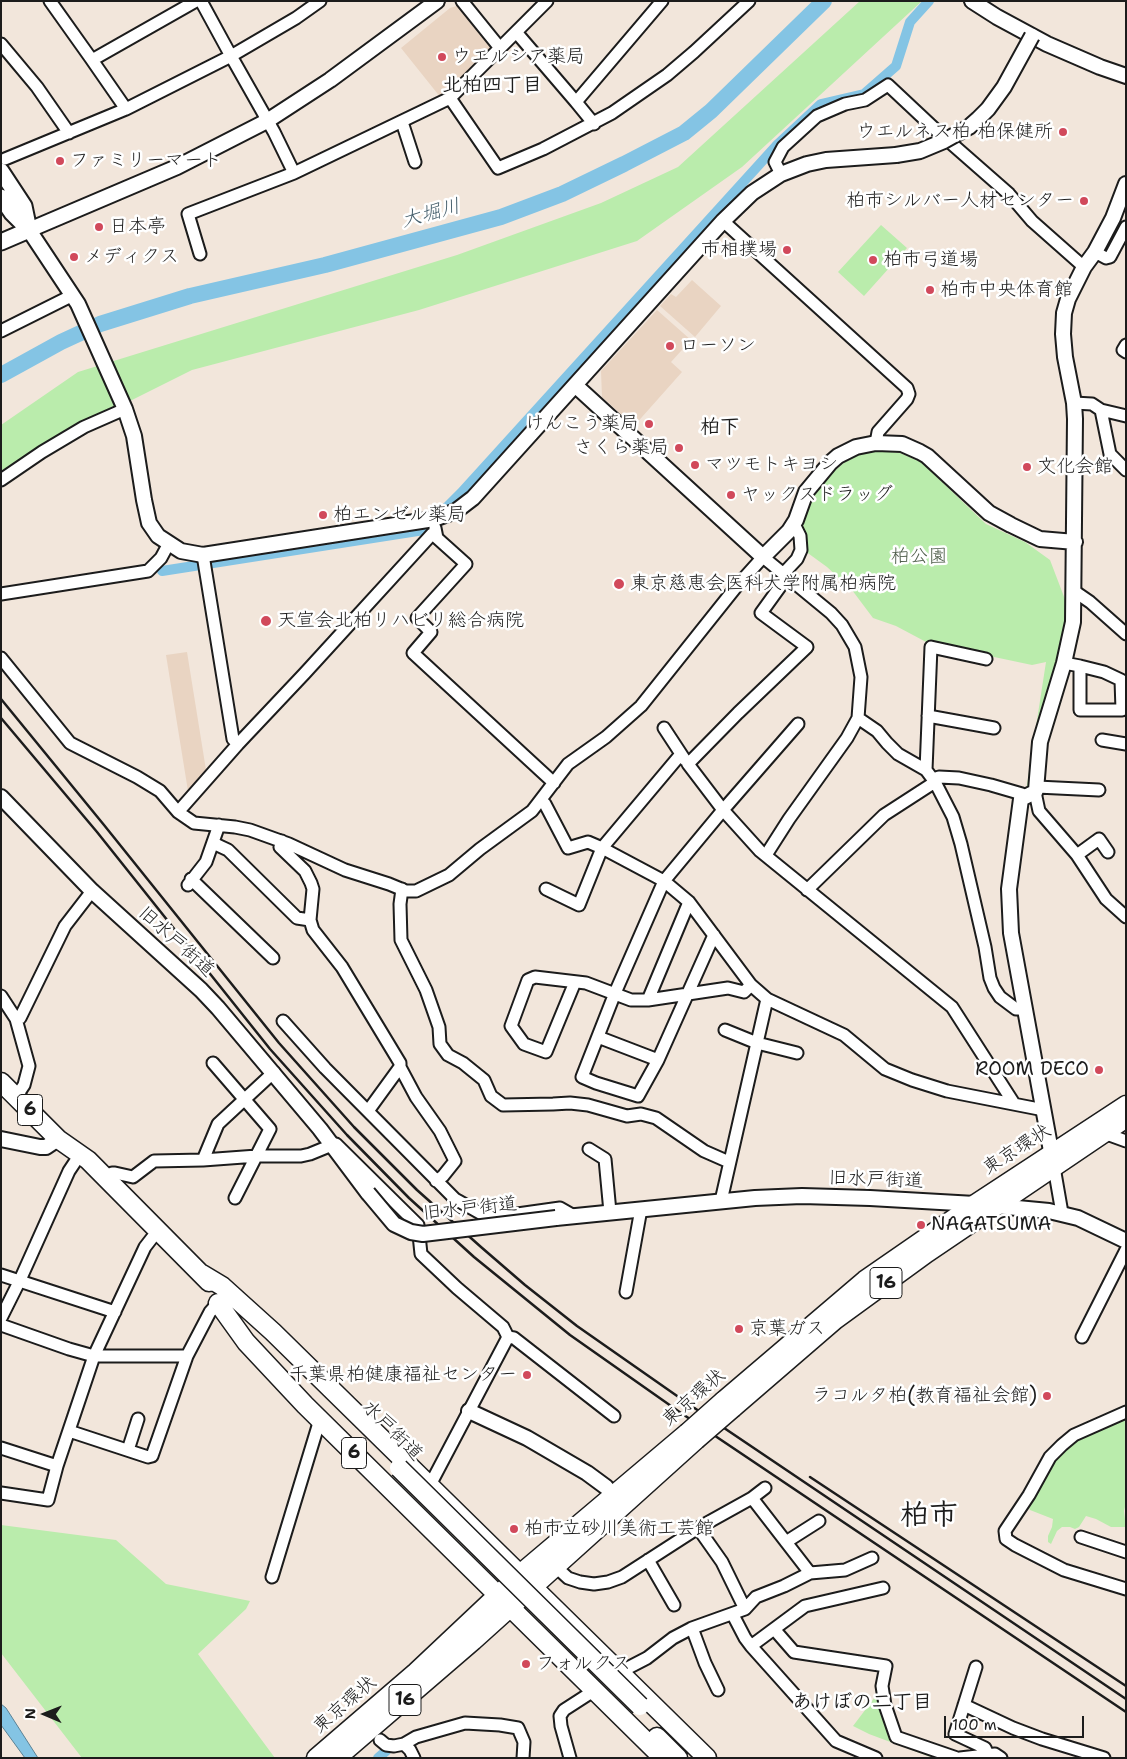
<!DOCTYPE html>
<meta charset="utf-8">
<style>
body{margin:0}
#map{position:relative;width:1127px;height:1759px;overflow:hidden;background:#f2e6db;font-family:"Shantell Sans",sans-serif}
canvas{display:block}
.frame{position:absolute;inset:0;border:2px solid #1c1c1c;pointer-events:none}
.north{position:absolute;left:20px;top:1689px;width:50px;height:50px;-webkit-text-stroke:4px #fff;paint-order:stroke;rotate:271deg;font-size:14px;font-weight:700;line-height:20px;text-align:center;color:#1c1c1c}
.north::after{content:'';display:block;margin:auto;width:18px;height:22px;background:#1c1c1c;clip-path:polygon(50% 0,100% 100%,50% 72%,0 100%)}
.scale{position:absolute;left:944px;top:1716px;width:140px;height:22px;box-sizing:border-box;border:2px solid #1c1c1c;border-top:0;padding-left:6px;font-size:15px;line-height:18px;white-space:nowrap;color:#1c1c1c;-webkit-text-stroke:4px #fff;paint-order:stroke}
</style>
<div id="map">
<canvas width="1127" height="1759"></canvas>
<div class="frame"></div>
<div class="north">N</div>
<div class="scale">100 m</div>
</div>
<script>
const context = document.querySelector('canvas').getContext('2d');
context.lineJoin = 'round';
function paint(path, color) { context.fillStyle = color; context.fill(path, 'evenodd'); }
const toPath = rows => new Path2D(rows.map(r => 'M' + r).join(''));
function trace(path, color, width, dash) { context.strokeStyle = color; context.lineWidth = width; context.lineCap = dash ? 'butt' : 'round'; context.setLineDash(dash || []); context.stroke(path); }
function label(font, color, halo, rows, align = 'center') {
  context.font = font + ' "Shantell Sans","Klee One",sans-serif'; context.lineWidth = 5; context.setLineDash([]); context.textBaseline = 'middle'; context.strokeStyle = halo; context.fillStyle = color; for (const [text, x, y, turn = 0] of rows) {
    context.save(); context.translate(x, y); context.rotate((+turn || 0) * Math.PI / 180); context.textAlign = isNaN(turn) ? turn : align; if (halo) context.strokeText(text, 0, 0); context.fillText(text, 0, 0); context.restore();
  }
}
paint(toPath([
 [460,5,494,44,494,50,450,93,441,98,401,48,450,8],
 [692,280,721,306,695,337,660,306,671,294,676,297],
 [657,310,691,340,671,362,682,372,634,426,602,397,601,371],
 [187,652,206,770,188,791,166,655]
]), '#e9d4c2');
paint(toPath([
 [860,1,922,1,742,167,637,241,419,310,192,370,44,444,1,471,1,425,78,372,457,255,601,203,678,167],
 [881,225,907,248,864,296,838,272],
 [874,450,900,453,921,462,986,524,1025,542,1050,560,1066,602,1068,617,1031,788,1026,791,1046,662,1032,665,928,643,896,626,873,618,852,590,827,567,805,551,803,522,812,498,832,473,845,462,860,454],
 [1126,1416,1126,1503,1124,1511,1126,1527,1111,1527,1096,1519,1086,1516,1079,1527,1075,1529,1070,1527,1062,1527,1057,1531,1051,1544,1048,1542,1048,1536,1052,1527,1053,1519,1030,1510,1027,1504,1047,1467,1069,1440],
 [1,1525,116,1540,166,1584,250,1601,246,1609,198,1654,275,1758,82,1758,1,1653],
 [878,1693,891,1739,944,1758,933,1758,869,1734,853,1726]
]), '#baecac');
const water = toPath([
 [1,1704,6,1708,38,1758,25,1758,1,1725,1,1704]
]);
paint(water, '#84c4e4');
trace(water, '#5a8194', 1);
trace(toPath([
 [162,571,424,530,461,493,776,146,821,104,864,94,896,66,910,22,929,1],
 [378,1758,386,1751]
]), '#84c4e4', 10);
trace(toPath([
 [1,375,61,342,100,324,190,296,325,265,501,217,562,194,624,164,684,133,711,111,824,1]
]), '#84c4e4', 16);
const minor = toPath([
 [50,1,92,60],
 [516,32,576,102],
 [1,44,37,87,69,133],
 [500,48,547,1],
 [450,98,498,168,543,149,612,113,667,75,694,52,749,1],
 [126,109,231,56,201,1],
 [402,122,415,162],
 [594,124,576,102,662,1],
 [5,159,126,109,92,60,196,1],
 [294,173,274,132,231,56,296,18,320,1],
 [781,174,775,162,783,147,817,116,845,104,865,100,888,85,936,130,1009,194,1032,221,1084,267],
 [723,221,907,388,909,394,907,399,878,432,876,443],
 [1095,252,1106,258,1110,257,1126,227],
 [200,254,188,214,294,173,450,98,500,48,462,1],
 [1,331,73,295],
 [1126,345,1123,350,1126,352],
 [1074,403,1092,404,1101,410,1110,454,1126,470],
 [1101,410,1126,416],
 [1,480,42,452,84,427,125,409],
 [435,528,437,538,466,564,417,618,431,632,413,653,554,783],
 [203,555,233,739,238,744],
 [783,574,797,559,801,550,800,536,794,524],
 [1074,591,1090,602,1126,634],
 [1,594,148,571,161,558,168,545],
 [1,658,70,743,137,777,160,791,178,812,194,823,235,827,250,830,289,844,345,870,389,884,406,891,416,891,449,875,480,849,532,811,568,764,606,737,641,706,736,587,763,557,831,613,842,625,855,647,861,677,858,718,847,738,789,819,766,855],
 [1064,663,1080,666,1104,672,1121,680,1122,710,1080,710,1080,666],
 [928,716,994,728],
 [858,718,877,731,887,743,898,754,926,770,935,782,953,817,961,844,985,947,990,978,994,988,1000,997,1016,1009,1025,1009],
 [798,724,723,810,760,851,952,1007,1013,1102],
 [664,728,685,760],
 [1102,740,1126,744],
 [926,770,931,647,986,659],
 [933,779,939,777,959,778,991,785,1022,794,1021,799],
 [1037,787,1099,790],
 [1035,792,1039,811,1077,855,1106,899,1126,917],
 [541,801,545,804,568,848,588,842,602,848,681,754],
 [178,812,238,744,305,673,432,534,436,533],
 [282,841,280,847,305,871,311,883,313,889,310,920],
 [213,843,228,850,297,918,310,920,313,930,342,967,400,1063,400,1067,368,1111],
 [1077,855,1099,839,1108,852],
 [191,879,273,958],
 [188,885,206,862,219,825],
 [402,889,400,904,401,940,426,990,439,1027,440,1044,448,1055,463,1063,484,1080,491,1096,503,1105,553,1104,570,1103,588,1105,627,1116,641,1114,656,1118,704,1151,729,1162],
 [546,889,579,905,602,848,664,881,689,902,751,985,767,999,844,1035,885,1069,912,1080,947,1091,1044,1110],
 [807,890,884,815,935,782],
 [714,935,658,1060,638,1096,596,1083,582,1077,615,993,664,881,723,810,688,764,738,713,807,647,761,613,787,577],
 [575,982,546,1052,524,1044,511,1026,528,980,535,977,586,983,631,1000,648,1000,728,988,744,992,751,985],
 [1,996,16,1019,29,1066,24,1085,16,1097],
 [648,1000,689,902],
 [16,1019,20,1018,65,926,92,891],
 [283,1021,325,1068,455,1199,489,1218,560,1208,574,1216],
 [725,1030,757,1043,797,1053],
 [598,1037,658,1060],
 [213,1063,270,1129,235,1198],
 [400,1067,416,1097,440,1131,455,1161,443,1176,436,1181],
 [1104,1133,1126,1141],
 [336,1144,418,1225,421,1254,457,1288,503,1327,508,1337,430,1485],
 [589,1149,605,1159,610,1212],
 [203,1160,218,1124,274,1072],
 [1054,1167,1062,1213],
 [106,1179,112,1173,115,1173,133,1177,154,1161,203,1160,257,1156,301,1156,310,1154,332,1145],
 [721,1201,767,999],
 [1,1275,115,1312],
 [626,1292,641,1209],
 [1,1318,20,1280,69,1171,75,1162],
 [1,1325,69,1349,94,1356,187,1356],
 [508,1337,514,1338,614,1416],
 [1082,1337,1126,1250],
 [1126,1412,1074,1435,1062,1445,1050,1457,1029,1495,1005,1531,1006,1539,1015,1545,1064,1570,1126,1589],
 [69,1431,148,1457,152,1456,187,1356,210,1312,218,1303],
 [1,1448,57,1466],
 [128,1450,138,1419],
 [1,1493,48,1500,57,1466,94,1356,145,1247,152,1238],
 [752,1498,810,1573],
 [698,1528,722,1562,745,1609],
 [1081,1537,1126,1552],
 [786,1542,819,1521],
 [648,1560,674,1605],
 [556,1567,568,1578,580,1582,594,1584,608,1582,622,1577,698,1528,752,1498,765,1488],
 [272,1577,318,1426,321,1422],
 [733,1615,745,1638,751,1646,836,1741,876,1758],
 [692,1628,705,1663,718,1690],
 [774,1629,794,1652,886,1666,882,1686,885,1705,896,1737,957,1758],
 [751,1646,805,1606,883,1588],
 [976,1667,955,1734,985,1748,988,1755],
 [620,1672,647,1658,673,1638,692,1628,745,1609,756,1597,784,1586,810,1573,845,1570,872,1558],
 [964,1705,1013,1728,1042,1739,1104,1758],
 [380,1740,386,1745,394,1746,404,1744,410,1750,414,1758],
 [404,1744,416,1737,465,1723,500,1725,518,1728,524,1742,523,1758],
 [570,1758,561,1726,560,1716,564,1710,595,1690],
 [960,1758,995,1754,1001,1758]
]);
const tertiary = toPath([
 [437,1,330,80,267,121,177,167,29,230,78,304,125,409,134,436,144,500,149,523,158,536,181,551,203,555,434,519,456,511,473,498,723,221,752,193,781,174,807,164,826,160,896,155],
 [972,1,997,17,1047,44,1100,67,1126,76],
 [575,385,763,557,789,531,796,520,806,492,830,463,838,456,856,447,876,443,902,444,920,452,927,456,989,513,1011,525,1040,539,1075,542],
 [1,797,92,891,201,990,218,1008,320,1129,368,1193],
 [1,1139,40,1147,46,1147,58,1139],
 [1053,1162,1011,933,1009,889,1021,799,1035,792,1036,790,1040,742,1064,663,1073,622,1075,419,1074,403,1065,357,1063,334,1064,313,1068,299,1084,267,1095,252,1113,218,1126,184],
 [556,1218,755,1198,802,1196,870,1198,975,1204,1049,1211,1078,1218,1126,1241],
 [469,1411,527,1438,587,1473,606,1487,619,1502]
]);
const secondary = toPath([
 [1,171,24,206,29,230],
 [1,197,12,213,29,230],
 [1,242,29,230]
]);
const trunk = toPath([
 [1,1082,58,1139,88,1160,209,1282],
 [202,1274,222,1286,273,1332,707,1758],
 [218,1303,246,1342,305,1405,663,1758],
 [723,1401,865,1280,975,1204,1126,1105],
 [733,1408,835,1320,927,1253,1122,1121],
 [657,1737,678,1758],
 [316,1758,416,1672,520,1574,687,1433],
 [337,1758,473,1641,696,1440]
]);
trace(minor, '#1c1c1c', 15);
trace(tertiary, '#1c1c1c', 18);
trace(secondary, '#1c1c1c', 19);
trace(trunk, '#1c1c1c', 21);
trace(minor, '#fff', 11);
trace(tertiary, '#fff', 14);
trace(secondary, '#fff', 15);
trace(trunk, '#fff', 18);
trace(toPath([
 [1,699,104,825,279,1043,354,1127,417,1190,481,1247,525,1285,577,1326,690,1405,1126,1699],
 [1,718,97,832,270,1049,347,1135,409,1198,474,1257,570,1335,681,1413,1126,1712],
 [810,1477,1126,1686]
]), '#1c1c1c', 2.5);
const tertiaryBridge = toPath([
 [896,155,920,151,944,141,969,127,978,119,988,109,1004,87,1032,36],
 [368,1193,394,1224,411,1232,423,1234,556,1218]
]);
const trunkBridge = toPath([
 [687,1433,723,1401],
 [696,1440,733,1408],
 [399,1468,640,1706]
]);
trace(tertiaryBridge, '#1c1c1c', 18, []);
trace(trunkBridge, '#1c1c1c', 21, []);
trace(tertiaryBridge, '#fff', 14);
trace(trunkBridge, '#fff', 18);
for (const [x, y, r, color] of [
 [442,57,5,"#d1495b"],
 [1063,132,5,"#d1495b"],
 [60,161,5,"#d1495b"],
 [1084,201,5,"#d1495b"],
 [99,227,5,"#d1495b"],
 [787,250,5,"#d1495b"],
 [74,257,5,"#d1495b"],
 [873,260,5,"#d1495b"],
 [930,290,5,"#d1495b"],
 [670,346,5,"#d1495b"],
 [649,424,5,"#d1495b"],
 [679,448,5,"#d1495b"],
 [695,465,5,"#d1495b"],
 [1027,467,5,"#d1495b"],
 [731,495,5,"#d1495b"],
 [323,515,5,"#d1495b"],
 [619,584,6,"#d1495b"],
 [266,621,6,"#d1495b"],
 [1099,1070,5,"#d1495b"],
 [921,1225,5,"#d1495b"],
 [739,1329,5,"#d1495b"],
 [527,1375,5,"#d1495b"],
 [1047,1396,5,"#d1495b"],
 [514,1529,5,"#d1495b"],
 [526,1664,5,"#d1495b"]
]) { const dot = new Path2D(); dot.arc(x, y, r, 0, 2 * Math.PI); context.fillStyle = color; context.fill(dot); trace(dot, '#fff', 2); }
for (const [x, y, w] of [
 [30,1110,25],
 [886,1283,32],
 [354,1453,25],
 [405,1700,32]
]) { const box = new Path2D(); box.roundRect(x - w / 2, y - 15.5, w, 31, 4); context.fillStyle = '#fff'; context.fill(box); trace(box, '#1c1c1c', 1); }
label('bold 18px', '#1c1c1c', null, [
 ["6",30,1110],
 ["16",886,1283],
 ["6",354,1453],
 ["16",405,1700]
]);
label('19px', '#1c1c1c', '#fff', [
 ["ウエルシア薬局",452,57],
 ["ウエルネス柏 柏保健所",1053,132,"right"],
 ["ファミリーマート",70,161],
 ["柏市シルバー人材センター",1074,201,"right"],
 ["日本亭",109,227],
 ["市相撲場",777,250,"right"],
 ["メディクス",84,257],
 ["柏市弓道場",883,260],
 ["柏市中央体育館",940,290],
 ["ローソン",680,346],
 ["けんこう薬局",639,424,"right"],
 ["さくら薬局",669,448,"right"],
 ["マツモトキヨシ",705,465],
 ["文化会館",1037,467],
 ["ヤックスドラッグ",741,495],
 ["柏エンゼル薬局",333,515],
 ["東京慈恵会医科大学附属柏病院",630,584],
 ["天宣会北柏リハビリ総合病院",277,621],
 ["ROOM DECO",1089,1070,"right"],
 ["NAGATSUMA",931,1225],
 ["京葉ガス",749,1329],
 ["千葉県柏健康福祉センター",517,1375,"right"],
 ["ラコルタ柏(教育福祉会館)",1037,1396,"right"],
 ["柏市立砂川美術工芸館",524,1529],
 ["フォルクス",536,1664]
], 'left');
label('19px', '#4b5a47', '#fff', [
 ["柏公園",919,557]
]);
label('19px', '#1c1c1c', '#fff', [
 ["旧水戸街道",176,942,42],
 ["東京環状",1017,1150,-33],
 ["旧水戸街道",876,1180,2],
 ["旧水戸街道",470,1209,-6],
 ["東京環状",694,1398,-41],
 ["水戸街道",392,1431,45],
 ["東京環状",345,1705,-41]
]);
label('bold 20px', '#1c1c1c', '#fff', [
 ["北柏四丁目",492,86],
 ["柏下",720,428],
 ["あけぼの二丁目",862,1703]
]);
label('italic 20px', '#465f6c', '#fff', [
 ["大堀川",431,214,-15]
]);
label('bold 29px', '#1c1c1c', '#fff', [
 ["柏市",929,1516]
]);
</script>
